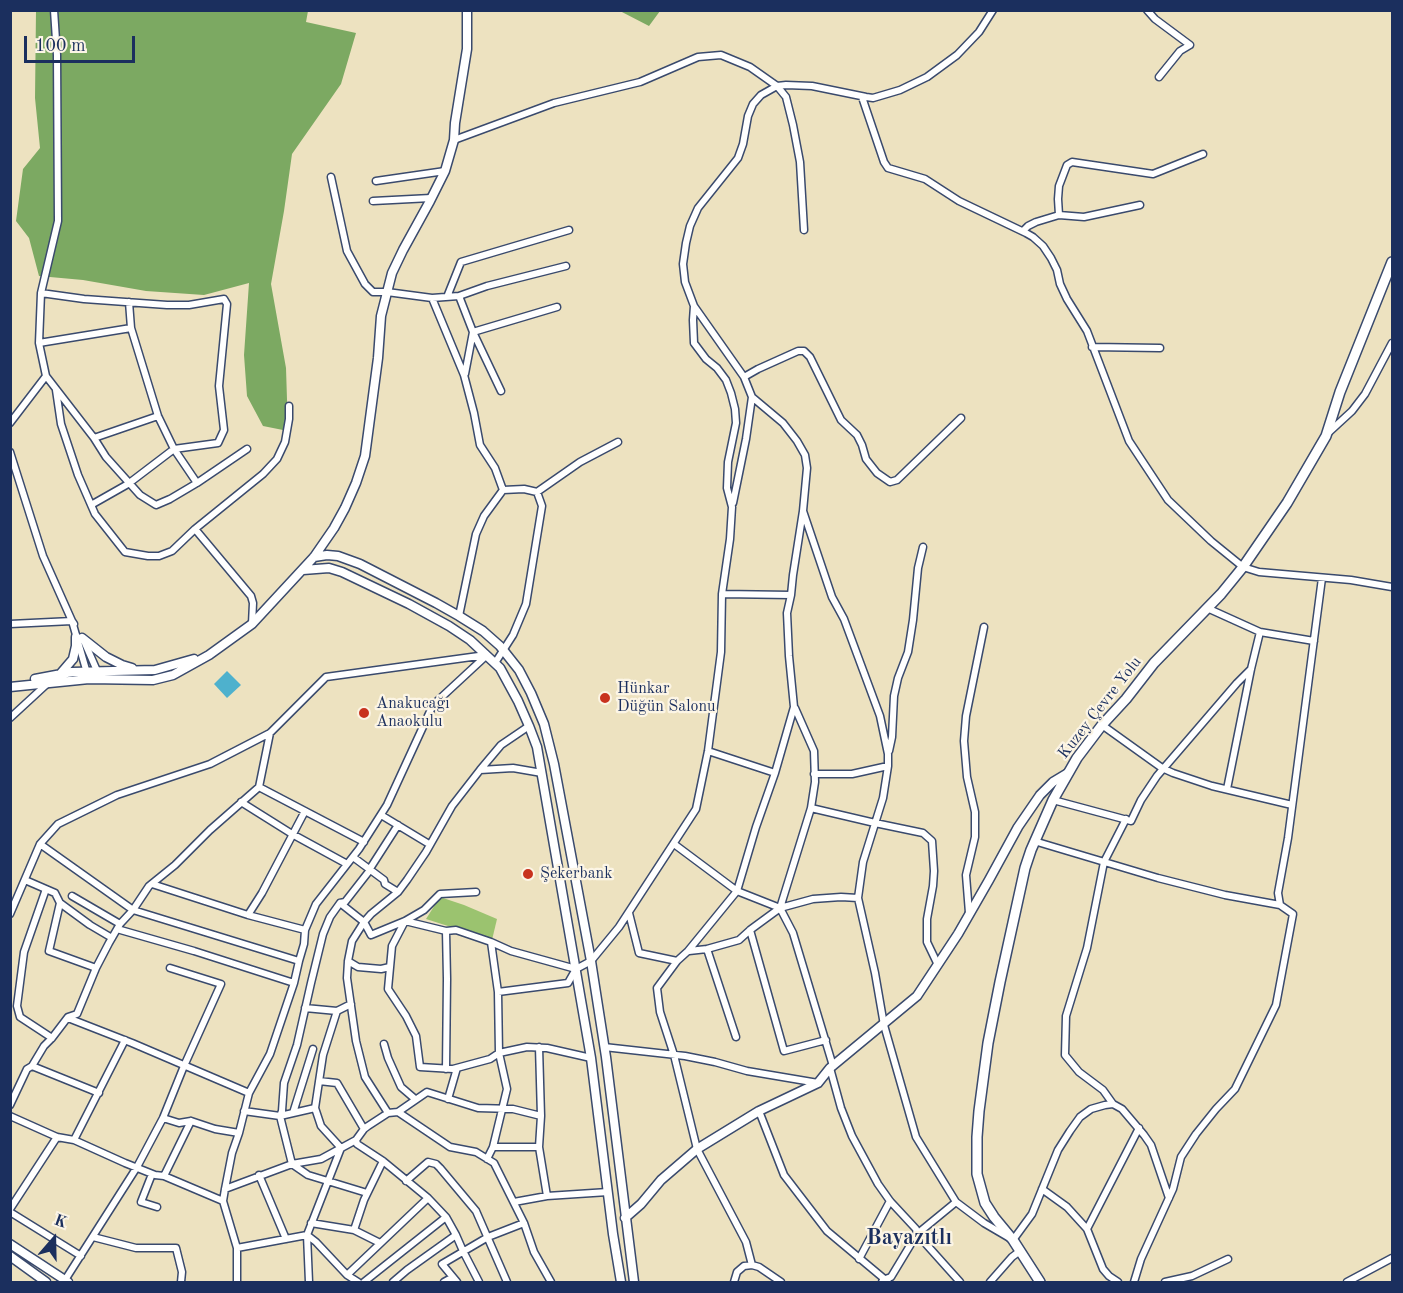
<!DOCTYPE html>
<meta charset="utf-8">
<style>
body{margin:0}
#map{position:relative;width:1403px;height:1293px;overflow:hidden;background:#ede2c0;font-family:"Old Standard TT",serif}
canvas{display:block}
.frame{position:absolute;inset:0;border:12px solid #1b2f5e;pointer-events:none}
.north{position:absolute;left:24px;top:1209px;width:60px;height:60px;-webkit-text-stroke:4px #fcf5e5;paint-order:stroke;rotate:20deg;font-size:16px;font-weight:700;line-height:24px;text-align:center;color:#1b2f5e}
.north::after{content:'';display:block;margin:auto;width:21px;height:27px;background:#1b2f5e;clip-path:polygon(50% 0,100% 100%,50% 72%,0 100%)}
.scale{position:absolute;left:24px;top:36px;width:111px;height:27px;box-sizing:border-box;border:3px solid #1b2f5e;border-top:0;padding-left:8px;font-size:18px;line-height:21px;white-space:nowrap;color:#1b2f5e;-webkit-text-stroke:4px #fcf5e5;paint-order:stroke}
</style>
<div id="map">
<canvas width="1403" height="1293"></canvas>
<div class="frame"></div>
<div class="north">K</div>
<div class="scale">100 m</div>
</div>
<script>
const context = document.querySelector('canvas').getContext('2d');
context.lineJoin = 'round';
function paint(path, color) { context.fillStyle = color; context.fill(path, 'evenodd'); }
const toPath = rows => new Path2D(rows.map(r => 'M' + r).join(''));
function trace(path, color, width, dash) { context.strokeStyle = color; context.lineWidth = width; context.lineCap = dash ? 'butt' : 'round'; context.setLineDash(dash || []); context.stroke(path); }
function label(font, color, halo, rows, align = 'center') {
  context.font = font + ' "Old Standard TT",serif'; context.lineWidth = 4.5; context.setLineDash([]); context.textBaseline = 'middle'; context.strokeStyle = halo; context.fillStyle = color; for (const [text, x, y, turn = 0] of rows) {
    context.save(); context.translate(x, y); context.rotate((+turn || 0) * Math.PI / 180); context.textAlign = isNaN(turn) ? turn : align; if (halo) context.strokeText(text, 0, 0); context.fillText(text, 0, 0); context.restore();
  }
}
paint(toPath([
 [440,897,464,905,497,919,492,940,426,919]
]), '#9bc36f');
paint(toPath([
 [36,11,308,11,306,22,356,33,341,84,292,154,284,211,271,284,286,368,288,431,263,426,247,396,244,355,249,283,204,295,146,291,83,280,39,276,29,238,16,221,23,169,40,148,35,98],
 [620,11,660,11,649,26]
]), '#7ca962');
paint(toPath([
 [227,671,241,685,227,698,214,684]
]), '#4eb1cd');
const street = toPath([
 [54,10,57,55,58,221,41,293,39,343,46,376,94,438,106,457,140,495,156,505,170,499,197,483,247,449],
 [1147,10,1155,19,1190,45,1180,51,1159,77],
 [862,97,884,162,888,168,925,179,959,201,1026,233,1033,237,1043,246,1051,258,1057,270,1060,284,1067,299,1087,331,1129,441,1168,500,1211,541,1243,567,1259,572,1351,580,1392,587],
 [454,140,554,103,640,82,698,57,721,55,750,67,777,86,786,97,793,125,800,162,804,230],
 [331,177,347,251,365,284,373,292,387,292,432,298,459,296,487,286,566,266],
 [376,181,445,171],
 [373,201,431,198],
 [1059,215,1084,217,1140,205],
 [1023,231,1028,226,1036,222,1059,215,1058,199,1059,186,1067,165,1072,162,1153,174,1203,154],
 [41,293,84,299,167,305,189,305,224,299,227,304,219,386,224,430,218,443,174,449,128,484,91,505],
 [459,296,473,332,501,391],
 [447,297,461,262,569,230],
 [432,298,464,375,474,413,480,445,495,468,503,490,484,516,476,534,459,616],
 [129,302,131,328,158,416,174,449,197,483],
 [694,306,744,377,752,397,746,439,733,503],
 [39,343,131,328],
 [1092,347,1160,348],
 [465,374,473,332,557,307],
 [744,377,758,369,798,351,804,351,810,357,841,420,857,435,862,445,866,459,877,473,890,482,897,480,961,418],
 [56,390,61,424,78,475,95,514,125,552,148,556,159,556,172,551,195,529,263,474,277,459,285,442,289,419,289,406],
 [752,397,783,423,797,441,805,455,807,468,803,511,793,575,791,595,787,613,789,656,794,707,775,773,756,827,737,891,688,951,677,961,657,988,660,1012,674,1055,697,1149,746,1242,752,1265],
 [10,423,46,376],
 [1327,434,1352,411,1365,394,1392,343],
 [94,438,158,416],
 [10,452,43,556,72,621,87,673],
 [503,490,524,489,537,492,580,462,618,442],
 [803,511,832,597,844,619,880,716,888,754,888,766,883,798,863,862,858,898,875,973,884,1025,916,1137,956,1202,984,1223,1013,1240,1032,1214,1058,1150,1070,1131,1080,1117,1091,1109,1105,1105,1113,1104,1122,1109,1144,1135,1151,1145,1169,1198],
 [195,529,251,596,253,603,252,624],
 [722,594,791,595],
 [1207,608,1260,632,1314,641],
 [10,624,72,621,74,624],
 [84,641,98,673],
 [495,663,513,635,526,604,542,506,537,492],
 [795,708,814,751,815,782,811,808,780,908,793,933,833,1066],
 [10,718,48,683],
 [1102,725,1162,768,1173,773,1212,786,1292,805],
 [708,751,775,773],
 [889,751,892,737,894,696,898,678,908,652,913,620,918,568,923,547],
 [480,770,501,745,529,726],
 [814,774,852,774,888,766],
 [259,787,364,842],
 [1227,789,1251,669,1260,632],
 [1053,800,1131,821,1141,800,1157,776,1237,683,1251,669],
 [241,802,292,834,347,864],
 [811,808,875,823,923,833,932,841,934,871,933,886,927,919,927,942,938,965],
 [381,815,429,844],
 [1034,841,1158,878,1225,895,1280,905],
 [40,844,133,910,299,961],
 [674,844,737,891,780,908],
 [353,857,384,880,385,884,398,892],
 [25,880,55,893,60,903,90,925,112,938],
 [152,884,248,915,305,930],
 [46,889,24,952,17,1006,20,1017,52,1038],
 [72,896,120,924],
 [60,903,49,951,96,968],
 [340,903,364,922,371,935,405,921,424,910,440,894,476,892],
 [629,913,639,953,677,961],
 [969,913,966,875,975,837,975,812,967,777,964,741,966,716,984,627],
 [10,914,40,844,58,824,117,795,210,764,270,733,326,677,486,655],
 [248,915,262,893,305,811],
 [117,929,194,951,294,983],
 [750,930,784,1051,826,1040],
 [446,931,447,979,446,1069],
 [707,949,736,1037],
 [689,951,707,949,739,940,750,930,780,908,813,899,841,897,858,898],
 [348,961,358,967,381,969,390,967],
 [576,969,511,951,491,942,456,930,446,931,405,921,392,946,388,989,406,1016,416,1036,420,1067,453,1069,490,1059,499,1053,527,1047,547,1048,591,1058],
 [498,992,568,983,576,969,591,961,619,927,696,809,708,751,721,652,722,594,730,539,732,507,727,488,728,462,736,423,735,409,731,393,726,380,717,368,706,359,694,343,693,320,694,306,685,282,683,264,686,243,690,226,698,208,738,158,743,144,748,116,753,104,761,95,777,86,786,85,812,86,866,97,873,98,900,90,927,77,957,55,979,32,993,10],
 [305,1008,337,1011,351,1004],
 [68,1018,132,1043,249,1093],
 [384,1044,388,1058,401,1087,415,1099],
 [539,1047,541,1116,539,1147,547,1196],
 [604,1047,685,1056,715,1062,747,1071,818,1083],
 [32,1066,99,1093],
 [830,1068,841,1108,852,1136,878,1184,890,1201,916,1229,917,1234,960,1282],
 [319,1081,337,1083,364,1129],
 [448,1099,457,1068],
 [1113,1104,1103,1090,1079,1072,1065,1055,1066,1016,1087,948,1104,862,1126,819],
 [10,1105,27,1069,32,1066,44,1046,52,1038,68,1017,77,1014,96,968,109,943,120,924,133,910,149,886,175,865,210,830,259,787,270,733],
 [244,1111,280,1116,315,1108],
 [759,1111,784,1175,827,1231,888,1282],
 [398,1112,450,1147,476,1152,494,1163,524,1223,534,1252,551,1282],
 [293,1113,313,1049],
 [388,1113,365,1077,356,1041,347,978,348,961,352,941,364,922,371,914,398,892,407,880,426,852,452,806,480,770,513,768,542,773],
 [10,1116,57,1137,74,1140,125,1163,155,1175,164,1176,223,1201],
 [163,1118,179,1123,191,1121,215,1129,239,1133],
 [74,1140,125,1040],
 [356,1140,357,1144,383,1161,428,1198,446,1217,456,1235,463,1251,479,1282],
 [493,1147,539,1147],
 [487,1159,493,1147,507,1089,499,1053,498,992,491,942],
 [152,1174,141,1202,157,1207],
 [259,1175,286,1239],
 [164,1176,191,1121],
 [406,1181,428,1162,436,1164,440,1168,476,1211,507,1282],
 [225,1189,292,1164,321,1159,356,1140,364,1129,368,1126,388,1113,398,1112,427,1092,478,1108,513,1109,541,1116],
 [1042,1189,1067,1207,1087,1229,1103,1269,1109,1276,1118,1282],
 [367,1193,308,1175,292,1164,280,1116,282,1111,284,1083,297,1045,311,983,323,934,330,917,340,903,345,902,370,870,371,867,398,825],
 [514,1202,547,1196,608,1192],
 [10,1209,57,1137],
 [10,1212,81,1256],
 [311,1223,354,1230,380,1243],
 [1087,1229,1139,1128],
 [354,1230,364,1200,383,1161],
 [93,1237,136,1248,176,1248,182,1272,181,1282],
 [237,1248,307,1235,316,1242,347,1275,358,1282],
 [859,1259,890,1201],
 [347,1275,428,1198],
 [65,1280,137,1167,163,1118,184,1066,221,984,170,968],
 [237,1282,237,1248,223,1201,225,1189,232,1153,239,1133,249,1093,270,1054,294,983,299,961,304,944,305,930,316,904,359,849,387,805,433,705,487,655],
 [309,1282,307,1235,341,1148,321,1126,315,1108,323,1055,337,1011],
 [364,1282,446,1217],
 [393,1282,407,1270,456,1235],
 [444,1282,453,1277],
 [457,1282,442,1264,488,1237,524,1223],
 [734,1282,737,1272,744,1266,752,1265,759,1267,781,1282],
 [882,1282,883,1280,891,1277,917,1234,956,1202],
 [990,1282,1012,1257,1020,1251],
 [1134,1282,1141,1259,1173,1189,1181,1157,1196,1134,1216,1109,1235,1089,1276,1005,1293,914,1280,905,1278,893,1288,838,1322,578],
 [1165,1282,1192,1276,1228,1259],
 [1347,1282,1392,1258]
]);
const secondary = toPath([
 [314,557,327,555,338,556,360,564,436,603,459,616,483,631,500,646,519,670,531,693,544,724,554,764,591,961,606,1057,634,1282],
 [303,570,329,568,342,572,409,604,449,626,470,640,500,668,518,701,529,726,537,747,591,1058,613,1234,621,1282],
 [82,638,106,657,122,665,132,668],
 [61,673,73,659,76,646,76,637],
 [35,679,72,672,155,670,194,659],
 [10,687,89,679,153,680,173,675,209,655,252,624,314,557,334,528,345,508,356,483,365,456,378,358,381,316,392,273,403,250,430,201,445,171,454,140,455,123,467,49,467,10],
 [625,1218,641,1204,661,1180,697,1149,759,1111,818,1083,830,1068,917,996,958,934,989,880,1018,827,1040,795,1053,782,1068,773],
 [10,1244,68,1282],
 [10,1256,46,1282]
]);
const primary = toPath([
 [1040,1282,1013,1240,994,1217,985,1203,977,1174,977,1137,979,1111,988,1043,1000,982,1025,868,1031,850,1053,800,1077,758,1102,725,1126,699,1154,663,1221,594,1243,567,1287,503,1326,436,1340,392,1392,262]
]);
trace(street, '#3a4a6d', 9);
trace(secondary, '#3a4a6d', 11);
trace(primary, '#3a4a6d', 12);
trace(street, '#fff', 6);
trace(secondary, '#fff', 8);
trace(primary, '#fff', 9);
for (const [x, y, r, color] of [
 [605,698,6,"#c8321e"],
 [364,713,6,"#c8321e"],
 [528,874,6,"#c8321e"]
]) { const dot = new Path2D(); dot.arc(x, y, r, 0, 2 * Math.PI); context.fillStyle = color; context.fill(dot); trace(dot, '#fcf5e5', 2); }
label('16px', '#1b2f5e', '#fcf5e5', [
 ["Hünkar",617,689],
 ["Düğün Salonu",617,707],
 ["Anakucağı",376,704],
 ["Anaokulu",376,722],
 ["Şekerbank",540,874]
], 'left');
label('16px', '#1b2f5e', '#fcf5e5', [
 ["Kuzey Çevre Yolu",1100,708,-52]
]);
label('bold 22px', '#1b2f5e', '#fcf5e5', [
 ["Bayazıtlı",909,1238]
]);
</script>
